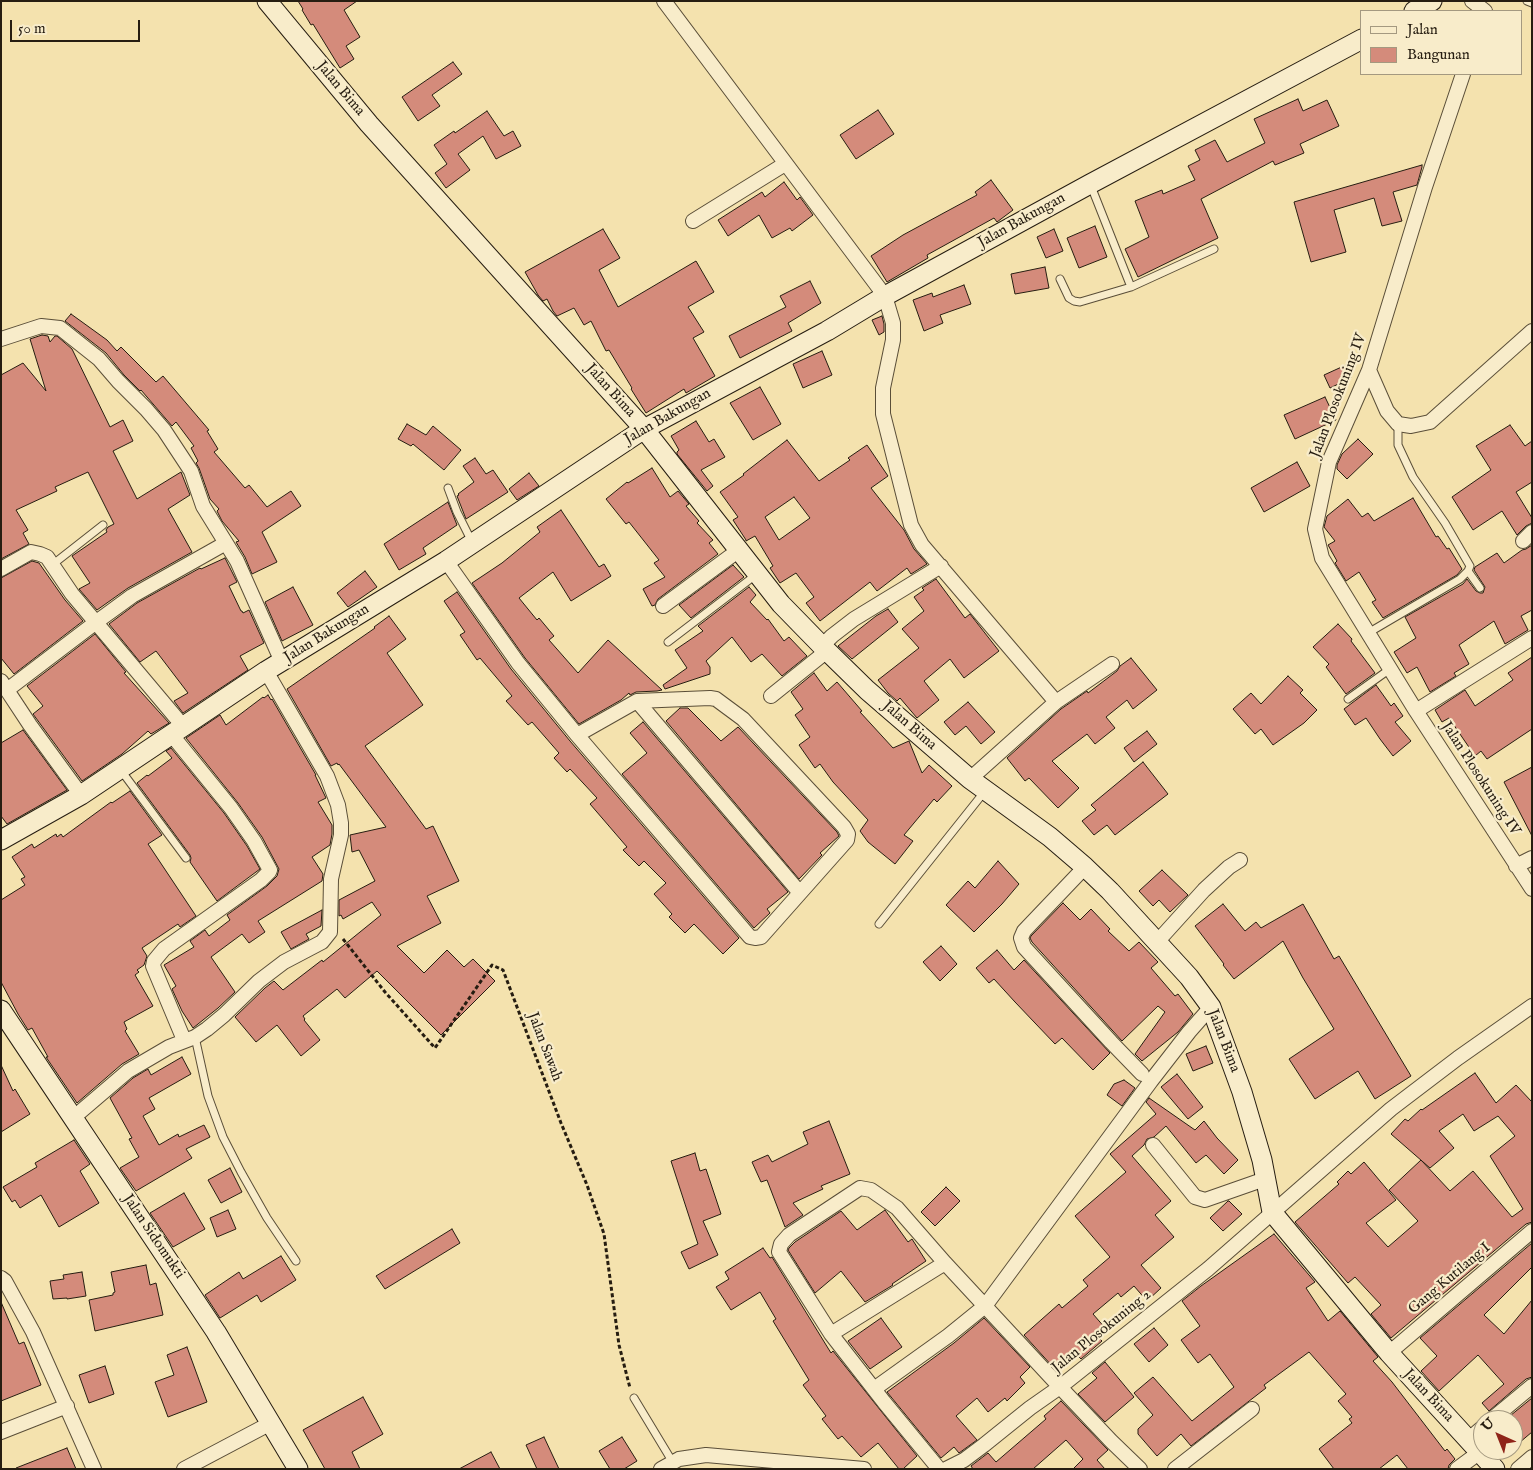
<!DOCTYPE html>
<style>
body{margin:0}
#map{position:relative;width:1533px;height:1470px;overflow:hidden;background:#f4e2ae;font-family:"IM FELL English",serif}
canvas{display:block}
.frame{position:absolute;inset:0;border:2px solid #261d11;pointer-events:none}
.legend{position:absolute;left:1360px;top:10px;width:162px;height:65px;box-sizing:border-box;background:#f8ecca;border:1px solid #a49980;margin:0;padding:6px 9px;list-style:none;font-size:15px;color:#261d11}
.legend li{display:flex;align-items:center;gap:10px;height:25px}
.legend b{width:25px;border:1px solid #a49980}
.north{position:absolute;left:1473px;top:1410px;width:50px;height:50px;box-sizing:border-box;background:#f8ecca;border:1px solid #a49980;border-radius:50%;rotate:316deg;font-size:14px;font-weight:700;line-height:20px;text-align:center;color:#261d11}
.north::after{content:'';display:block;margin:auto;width:18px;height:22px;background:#8f2418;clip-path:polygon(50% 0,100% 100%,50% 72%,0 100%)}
.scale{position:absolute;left:10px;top:20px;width:130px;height:22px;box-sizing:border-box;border:2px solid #261d11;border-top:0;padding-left:6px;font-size:15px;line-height:18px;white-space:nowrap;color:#261d11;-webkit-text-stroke:4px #f8ecca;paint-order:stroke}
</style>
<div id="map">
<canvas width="1533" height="1470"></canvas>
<div class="frame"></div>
<ul class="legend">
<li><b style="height:6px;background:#f8ecca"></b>Jalan</li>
<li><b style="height:14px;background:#d48b7b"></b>Bangunan</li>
</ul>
<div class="north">U</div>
<div class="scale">50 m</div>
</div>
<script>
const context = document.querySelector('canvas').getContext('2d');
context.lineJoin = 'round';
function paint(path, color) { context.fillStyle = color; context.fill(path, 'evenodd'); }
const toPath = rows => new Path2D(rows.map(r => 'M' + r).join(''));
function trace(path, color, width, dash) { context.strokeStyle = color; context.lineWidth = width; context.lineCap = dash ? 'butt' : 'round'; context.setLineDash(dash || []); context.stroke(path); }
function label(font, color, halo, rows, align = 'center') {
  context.font = font + ' "IM FELL English",serif'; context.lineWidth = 4.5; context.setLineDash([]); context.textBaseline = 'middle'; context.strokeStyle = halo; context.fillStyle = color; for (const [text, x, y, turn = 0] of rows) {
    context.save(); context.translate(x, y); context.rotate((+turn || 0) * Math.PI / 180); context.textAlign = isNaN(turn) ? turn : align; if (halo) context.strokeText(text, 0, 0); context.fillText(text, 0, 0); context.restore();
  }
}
const building = toPath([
 [298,1,357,1,344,10,360,37,346,46,354,59,340,68,313,24,311,25,302,10,303,9,298,1],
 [453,62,462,74,432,95,440,106,418,121,402,97,453,62],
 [1298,99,1303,111,1327,100,1339,126,1300,144,1304,153,1275,165,1273,161,1201,199,1218,238,1138,277,1125,249,1149,237,1135,201,1162,190,1163,194,1195,180,1188,166,1200,160,1195,150,1215,140,1227,162,1265,143,1254,119,1298,99],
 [878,110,894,134,856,159,840,135,878,110],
 [487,111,504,136,513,131,521,146,496,159,483,136,458,154,470,170,446,188,435,173,447,164,434,145,454,131,455,133,487,111],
 [1422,165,1422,167,1417,185,1393,192,1402,221,1382,226,1374,198,1334,210,1346,252,1311,262,1294,202,1422,165],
 [991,180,1013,210,997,222,994,218,927,255,928,258,887,282,871,256,903,235,977,195,975,192,991,180],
 [784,182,797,200,800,197,813,215,792,231,790,228,772,238,759,215,728,236,718,220,762,192,765,197,784,182],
 [1095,226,1107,257,1079,268,1067,238,1095,226],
 [603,229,620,258,599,270,618,307,696,261,714,292,688,307,704,332,693,338,715,376,686,393,684,389,646,413,631,389,632,388,609,350,606,351,591,321,584,325,574,308,557,316,553,311,547,299,543,301,538,295,525,272,603,229],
 [1054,229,1063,251,1046,258,1037,237,1054,229],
 [1045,267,1049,288,1015,294,1011,274,1045,267],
 [810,281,821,303,788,323,792,331,740,358,729,336,786,307,780,296,810,281],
 [964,285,971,304,940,315,943,323,924,331,913,300,932,293,933,297,964,285],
 [71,314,107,340,117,351,121,347,156,382,163,376,209,430,207,431,218,449,214,452,245,488,249,485,267,507,291,491,301,506,262,532,277,562,252,574,245,557,236,542,239,541,222,521,217,511,219,509,210,499,199,468,196,463,198,461,191,448,194,446,176,422,172,426,141,390,140,391,124,375,106,353,65,321,71,314],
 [882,316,884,324,884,332,879,335,872,320,882,316],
 [42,335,48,336,50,342,55,336,57,336,72,349,110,427,123,420,133,441,113,451,137,499,181,472,190,495,168,509,192,552,128,588,97,610,79,589,90,583,72,556,107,532,106,530,108,527,114,524,88,472,55,487,57,491,16,510,28,530,23,533,29,544,1,559,1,375,23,363,46,391,30,339,42,335],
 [822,351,832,375,803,388,793,364,822,351],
 [1346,365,1351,378,1330,388,1324,375,1346,365],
 [760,387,781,424,753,440,730,403,760,387],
 [1325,397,1336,420,1295,439,1284,415,1325,397],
 [696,421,709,442,714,439,725,457,701,470,713,486,707,491,677,454,677,452,679,450,671,436,696,421],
 [407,424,426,435,433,426,461,450,444,470,413,444,411,446,398,439,407,424],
 [1510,425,1525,446,1532,441,1532,482,1516,492,1532,518,1532,523,1526,526,1517,535,1502,511,1473,530,1452,497,1491,470,1476,446,1510,425],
 [1358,439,1373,454,1347,479,1337,469,1337,465,1342,454,1358,439],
 [787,440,819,481,850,460,848,458,867,445,888,476,871,488,904,530,914,549,927,564,911,574,907,568,877,591,870,582,820,621,806,603,814,597,796,573,780,583,770,568,773,566,755,536,746,541,746,540,733,520,738,517,720,492,744,475,743,474,787,440],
 [794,497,810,518,779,540,765,517,794,497],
 [475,458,486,474,493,470,508,492,466,519,457,496,459,495,458,494,474,482,463,466,475,458],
 [1297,462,1310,486,1264,512,1251,488,1297,462],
 [652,468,670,497,678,491,689,504,686,506,699,521,697,523,713,540,709,543,718,554,658,599,655,605,652,606,643,589,665,577,654,563,659,560,629,522,626,524,606,499,627,482,628,483,652,468],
 [529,473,539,486,517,500,509,489,529,473],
 [1413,498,1436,537,1438,536,1447,549,1449,548,1462,569,1457,575,1383,618,1372,602,1376,600,1359,572,1346,581,1335,563,1337,561,1328,545,1335,541,1324,527,1327,516,1348,499,1362,517,1368,513,1374,521,1413,498],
 [448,502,457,525,423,548,426,554,399,570,384,544,448,502],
 [561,510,599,567,604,564,611,576,571,601,553,572,519,598,537,620,539,618,554,636,549,640,578,673,608,640,662,690,657,691,636,692,630,695,629,693,621,700,579,724,525,658,472,583,502,563,540,532,537,527,561,510],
 [1532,545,1532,610,1521,616,1528,630,1505,644,1494,621,1459,645,1469,664,1454,673,1456,676,1430,692,1417,667,1407,673,1394,652,1416,638,1405,617,1463,584,1467,579,1476,591,1480,593,1483,593,1485,587,1474,570,1475,567,1497,553,1504,563,1522,550,1526,549,1532,545],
 [225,558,237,582,229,586,241,611,242,611,243,613,249,610,264,643,240,656,248,670,183,713,174,701,188,693,156,651,140,662,109,624,137,603,200,568,201,569,225,558],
 [32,561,39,563,65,600,83,621,14,674,1,658,1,578,32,561],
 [733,565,744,577,691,618,679,605,733,565],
 [365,571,377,587,348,607,337,593,365,571],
 [936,579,965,618,970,614,999,651,964,678,950,659,924,681,939,700,917,718,900,698,897,701,888,693,878,680,919,648,902,629,924,611,914,597,924,590,922,588,936,579],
 [293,587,313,625,282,641,265,602,293,587],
 [749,587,756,595,750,602,767,620,768,619,784,641,789,637,807,656,782,676,762,654,751,662,732,637,706,661,710,667,710,674,665,689,663,685,687,668,675,650,703,631,698,626,749,587],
 [457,592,511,669,570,741,739,938,723,954,694,924,685,933,669,917,672,914,654,894,666,883,644,861,639,866,623,850,627,847,590,804,597,798,570,769,567,772,554,758,559,753,532,722,528,725,506,701,512,696,480,658,477,660,460,635,465,632,444,601,457,592],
 [888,609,898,622,852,659,838,646,876,616,888,609],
 [389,616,406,639,387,653,423,705,365,746,426,829,433,826,459,881,427,896,441,923,397,946,424,973,447,950,464,967,473,959,495,981,441,1035,377,971,345,998,337,989,303,1016,305,1019,304,1020,320,1040,301,1056,277,1025,256,1042,235,1017,265,988,274,981,283,990,322,960,323,962,381,915,372,902,343,919,341,915,339,916,339,900,375,881,359,850,352,852,350,835,386,827,339,764,338,765,337,763,331,766,287,689,375,628,374,627,389,616],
 [1338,624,1352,639,1351,641,1375,673,1346,694,1326,667,1329,664,1313,647,1338,624],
 [95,634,126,672,124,673,169,723,151,734,148,731,122,754,82,781,33,714,43,706,27,686,95,634],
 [1532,657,1532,729,1487,759,1481,751,1475,756,1449,718,1442,722,1435,710,1465,690,1475,706,1513,680,1508,673,1532,657],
 [1131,658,1157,690,1133,709,1127,700,1106,717,1115,728,1095,744,1087,734,1052,761,1079,788,1058,808,1029,778,1025,781,1007,758,1061,709,1087,691,1088,693,1117,671,1120,666,1131,658],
 [814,673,827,691,837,682,862,711,860,712,893,748,909,741,922,773,929,765,952,786,937,802,934,799,904,835,913,841,895,864,868,842,860,831,868,820,833,782,820,764,815,768,799,745,810,737,795,715,803,709,791,692,814,673],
 [1288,676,1303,690,1300,693,1317,710,1304,723,1273,745,1261,729,1255,734,1233,709,1251,693,1261,704,1288,676],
 [1376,685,1391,706,1394,703,1403,716,1395,722,1411,741,1393,756,1380,739,1366,718,1355,725,1344,709,1376,685],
 [268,695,271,700,272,699,316,775,315,775,326,798,318,802,332,825,332,834,330,845,312,857,323,874,322,881,258,921,265,932,249,943,242,934,211,957,235,992,218,1008,193,1028,182,1011,172,989,176,986,164,965,194,947,190,941,205,930,209,936,230,920,227,915,267,886,277,876,279,869,262,837,238,803,186,738,220,715,226,725,263,697,264,698,268,695],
 [968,702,995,732,981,744,966,726,955,735,944,722,968,702],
 [680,708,688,708,721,741,738,727,837,832,839,836,820,853,822,855,799,879,666,721,680,708],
 [643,722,788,892,767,909,770,913,754,928,622,774,647,753,630,733,643,722],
 [23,730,67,790,7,824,1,816,1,743,23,730],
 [1147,731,1157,744,1134,762,1124,748,1147,731],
 [171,748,224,813,247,846,260,869,217,901,190,862,191,858,190,855,137,783,147,775,148,776,172,758,166,751,171,748],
 [1143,762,1168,794,1115,835,1107,825,1094,835,1082,821,1096,810,1091,805,1143,762],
 [1532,767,1532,836,1504,782,1532,767],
 [130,791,162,835,148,844,196,916,180,927,178,924,142,948,147,956,144,965,137,970,139,972,135,975,153,1006,124,1022,127,1029,125,1031,139,1054,122,1064,77,1103,46,1057,48,1057,32,1028,28,1030,18,1014,1,982,1,900,25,885,21,879,25,877,12,857,32,844,34,848,56,834,57,837,61,834,63,837,111,802,112,803,130,791],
 [998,861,1019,884,1002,904,974,932,946,905,968,881,975,888,998,861],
 [1162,870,1188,895,1170,912,1159,900,1153,906,1139,891,1162,870],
 [1063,903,1080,920,1091,909,1110,929,1108,931,1129,951,1139,942,1158,962,1151,968,1175,996,1178,994,1193,1014,1178,1032,1142,1061,1135,1054,1165,1012,1158,1006,1122,1041,1032,942,1030,938,1031,936,1063,903],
 [1223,904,1245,931,1256,922,1261,928,1303,904,1334,959,1339,956,1411,1076,1375,1099,1358,1071,1315,1099,1289,1059,1334,1029,1303,978,1283,941,1234,979,1223,965,1224,964,1195,926,1223,904],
 [322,910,321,926,306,934,309,939,291,949,281,932,322,910],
 [941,946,957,964,940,981,923,962,941,946],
 [997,950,1014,970,1024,960,1110,1053,1093,1070,1062,1038,1055,1044,1015,1002,994,979,989,983,976,968,997,950],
 [1206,1046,1213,1063,1193,1071,1186,1054,1206,1046],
 [182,1057,191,1074,149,1098,155,1109,143,1116,159,1145,178,1134,179,1137,204,1125,210,1137,186,1149,192,1158,136,1191,120,1168,139,1157,129,1139,132,1138,110,1098,133,1078,148,1069,151,1075,182,1057],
 [1,1065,13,1091,15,1089,30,1114,1,1132,1,1065],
 [1475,1073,1496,1103,1516,1085,1532,1102,1532,1222,1526,1224,1391,1338,1371,1314,1381,1305,1355,1277,1348,1283,1295,1222,1339,1184,1337,1182,1348,1171,1351,1174,1364,1162,1396,1200,1366,1223,1388,1247,1418,1221,1389,1190,1421,1160,1450,1191,1473,1171,1512,1217,1523,1209,1490,1156,1515,1136,1498,1116,1474,1131,1463,1114,1439,1131,1454,1148,1430,1168,1391,1134,1405,1119,1408,1121,1421,1109,1422,1110,1475,1073],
 [1177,1074,1203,1107,1188,1119,1161,1087,1177,1074],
 [1124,1080,1135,1088,1122,1106,1107,1095,1114,1084,1124,1080],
 [1149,1098,1195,1130,1204,1121,1217,1138,1238,1160,1224,1174,1206,1155,1196,1163,1166,1126,1154,1137,1147,1139,1144,1145,1132,1156,1171,1201,1155,1215,1174,1237,1141,1265,1161,1288,1147,1301,1134,1286,1121,1297,1118,1293,1093,1314,1106,1329,1098,1337,1102,1341,1081,1359,1072,1350,1053,1367,1024,1335,1059,1304,1062,1308,1088,1286,1083,1280,1110,1257,1075,1216,1126,1172,1110,1154,1156,1114,1146,1102,1149,1098],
 [829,1121,850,1174,821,1186,823,1189,793,1203,803,1215,785,1227,767,1180,761,1182,752,1162,768,1155,772,1162,808,1144,803,1132,829,1121],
 [74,1140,90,1164,80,1171,99,1203,59,1227,41,1195,20,1208,15,1200,12,1202,3,1187,37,1167,35,1163,74,1140],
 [695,1153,700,1171,706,1169,721,1214,703,1221,718,1255,689,1269,681,1252,698,1244,671,1161,695,1153],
 [230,1168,242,1192,221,1203,208,1180,230,1168],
 [946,1187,960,1201,935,1226,921,1212,946,1187],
 [184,1193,205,1229,173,1247,150,1213,184,1193],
 [1228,1201,1229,1201,1242,1214,1223,1231,1210,1218,1228,1201],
 [228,1210,236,1229,217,1237,210,1218,228,1210],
 [885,1210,908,1242,912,1239,926,1261,892,1284,893,1285,865,1302,841,1271,815,1293,788,1250,789,1248,795,1242,841,1211,857,1230,885,1210],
 [452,1229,460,1243,385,1289,376,1276,452,1229],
 [1274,1234,1315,1282,1306,1288,1328,1321,1340,1311,1378,1357,1373,1361,1392,1382,1445,1451,1447,1449,1455,1459,1449,1465,1448,1469,1408,1469,1397,1455,1379,1469,1334,1469,1319,1449,1352,1423,1349,1419,1352,1417,1338,1401,1346,1394,1309,1352,1264,1385,1266,1388,1191,1446,1181,1434,1157,1456,1138,1434,1138,1429,1153,1415,1134,1393,1153,1377,1192,1421,1234,1387,1210,1354,1198,1363,1181,1340,1200,1326,1182,1301,1201,1286,1274,1234],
 [1532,1243,1532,1267,1484,1315,1504,1334,1532,1300,1532,1377,1526,1379,1489,1411,1482,1403,1504,1384,1478,1355,1439,1391,1421,1371,1437,1356,1420,1338,1532,1243],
 [763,1248,770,1258,772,1257,831,1353,833,1351,917,1456,903,1469,899,1469,878,1443,861,1457,842,1436,838,1439,822,1419,826,1416,803,1385,809,1380,773,1321,776,1319,760,1292,731,1310,716,1287,729,1279,725,1272,763,1248],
 [281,1256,296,1280,261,1302,257,1295,220,1318,205,1295,239,1272,243,1279,281,1256],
 [146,1265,150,1285,156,1283,163,1315,95,1331,89,1300,113,1295,113,1293,115,1292,111,1272,146,1265],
 [82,1272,86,1296,67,1299,67,1298,53,1299,50,1281,64,1279,63,1275,82,1272],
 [1,1302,19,1344,24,1342,41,1385,1,1401,1,1302],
 [881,1318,902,1347,870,1369,848,1341,881,1318],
 [984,1318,1030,1367,1020,1377,1025,1383,1007,1401,1005,1398,988,1412,977,1398,956,1416,977,1440,959,1453,954,1447,941,1458,887,1392,954,1343,984,1318],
 [1154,1328,1168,1345,1149,1362,1134,1344,1154,1328],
 [187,1347,207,1402,168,1417,155,1382,174,1375,167,1355,187,1347],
 [1105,1362,1134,1397,1105,1422,1078,1394,1097,1378,1092,1373,1105,1362],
 [105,1366,114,1394,89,1403,79,1375,105,1366],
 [363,1397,383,1434,352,1452,360,1469,325,1469,303,1430,363,1397],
 [1532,1398,1532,1432,1513,1448,1513,1420,1505,1420,1532,1398],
 [1061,1401,1108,1450,1097,1460,1105,1469,1073,1469,1083,1459,1066,1440,1033,1469,973,1469,971,1466,988,1453,996,1462,1046,1419,1044,1416,1061,1401],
 [544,1437,559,1469,537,1469,526,1445,544,1437],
 [622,1437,637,1461,624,1469,610,1469,599,1451,622,1437],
 [67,1448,76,1469,16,1469,16,1468,67,1448],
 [491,1452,500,1469,459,1469,491,1452]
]);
paint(building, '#d48b7b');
trace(building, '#261d11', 1);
const lane = toPath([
 [1527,1,1532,3],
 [1091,186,1131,287,1214,249],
 [1060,279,1069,298,1074,301,1080,302,1131,287],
 [448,488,457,512,472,542],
 [52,565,103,525],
 [1468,571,1480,588],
 [1368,633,1460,579,1468,571,1470,566,1445,523,1413,477,1398,445,1398,424],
 [668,642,757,574],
 [1348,699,1390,669],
 [120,769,186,858],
 [879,924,985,791],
 [195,1037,208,1096,223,1137,241,1172,267,1218,296,1261],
 [634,1398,672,1461]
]);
const street = toPath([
 [664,1,885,296,893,323,893,340,883,388,883,414,911,525,922,545,1056,702],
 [1472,1,1485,11],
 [1463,74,1425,187,1369,370,1329,462,1315,529,1322,558,1416,711,1532,889],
 [693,221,785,164],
 [1,339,41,326,60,328,99,359,118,381,146,409,164,430,191,471,203,506,237,561,282,662],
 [1369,370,1387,411,1398,424,1411,426,1430,422,1532,331],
 [1523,541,1532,532],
 [446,561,518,663,577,735,750,937,755,938,761,937,847,840,848,834,844,827,743,719,716,699,710,698,637,701,577,735],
 [1,569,31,552,40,554,47,557,72,594,183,726],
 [663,606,739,550],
 [822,646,832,636,854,619,941,566],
 [1,681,30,725,81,795],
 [7,690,95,623,132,596,226,543],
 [771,696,827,651],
 [637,701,800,893],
 [1416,711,1532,638],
 [171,734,231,808,254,841,270,870,269,872,261,880,164,949,154,961,153,966,184,1040],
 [970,779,1056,702,1112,664],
 [1516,866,1532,858],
 [1085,867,1024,931,1021,938,1024,947,1111,1042,1142,1074],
 [1157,942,1204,890,1229,867,1240,860],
 [73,1118,128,1071,169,1047,195,1037,207,1029,224,1015,259,981,284,962,322,942,330,932,331,879,341,835,341,823,338,805,327,776,266,671],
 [1153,1145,1195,1197,1205,1200,1265,1179],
 [1,1278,5,1281,33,1332,94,1469],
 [831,1334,945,1263],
 [1389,1353,1532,1231],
 [874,1389,948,1336,985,1306,1151,1081,1189,1032,1211,1007],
 [1491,1420,1532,1386],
 [1,1432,67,1406],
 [1469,1439,1483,1427],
 [184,1469,271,1423],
 [661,1469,679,1459,706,1455,864,1469],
 [939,1469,884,1402,831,1334,779,1252,781,1244,789,1235,860,1188,871,1190,897,1208,945,1263,1060,1387,1111,1441,1140,1469],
 [946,1469,964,1460,984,1445,1030,1408,1060,1387,1208,1269,1391,1109,1458,1058,1532,1006],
 [1175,1469,1252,1409],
 [1457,1469,1480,1452],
 [1518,1469,1532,1457]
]);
const secondary = toPath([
 [267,1,369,124,644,429,781,604,822,646,867,690,970,779,1050,837,1085,867,1110,891,1189,977,1211,1007,1242,1092,1262,1160,1272,1212,1389,1353,1495,1469],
 [1414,11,1432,1],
 [1,840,81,795,266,671,446,561,644,429,827,331,885,296,1090,184,1362,39],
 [1,1010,216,1332,298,1469]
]);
trace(lane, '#5a4e38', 9);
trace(street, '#5a4e38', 16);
trace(secondary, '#261d11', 21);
trace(toPath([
 [343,939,385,992,435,1048,492,965,503,970,561,1123,587,1185,604,1234,619,1345,630,1388]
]), '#261d11', 3, [4, 2.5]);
trace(lane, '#f8ecca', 7);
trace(street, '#f8ecca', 14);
trace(secondary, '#f8ecca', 19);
label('15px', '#261d11', '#f8ecca', [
 ["Jalan Bima",340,89,50],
 ["Jalan Bakungan",1022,221,-29],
 ["Jalan Bima",610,391,48],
 ["Jalan Plosokuning IV",1339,396,-69],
 ["Jalan Bakungan",668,417,-30],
 ["Jalan Bakungan",327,634,-32],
 ["Jalan Bima",909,726,41],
 ["Jalan Plosokuning IV",1480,779,57],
 ["Jalan Bima",1223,1041,69],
 ["Jalan Sawah",544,1047,69],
 ["Jalan Sidomukti",153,1237,56],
 ["Gang Kutilang I",1450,1279,-40],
 ["Jalan Plosokuning 2",1102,1332,-39],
 ["Jalan Bima",1428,1396,47]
]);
</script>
